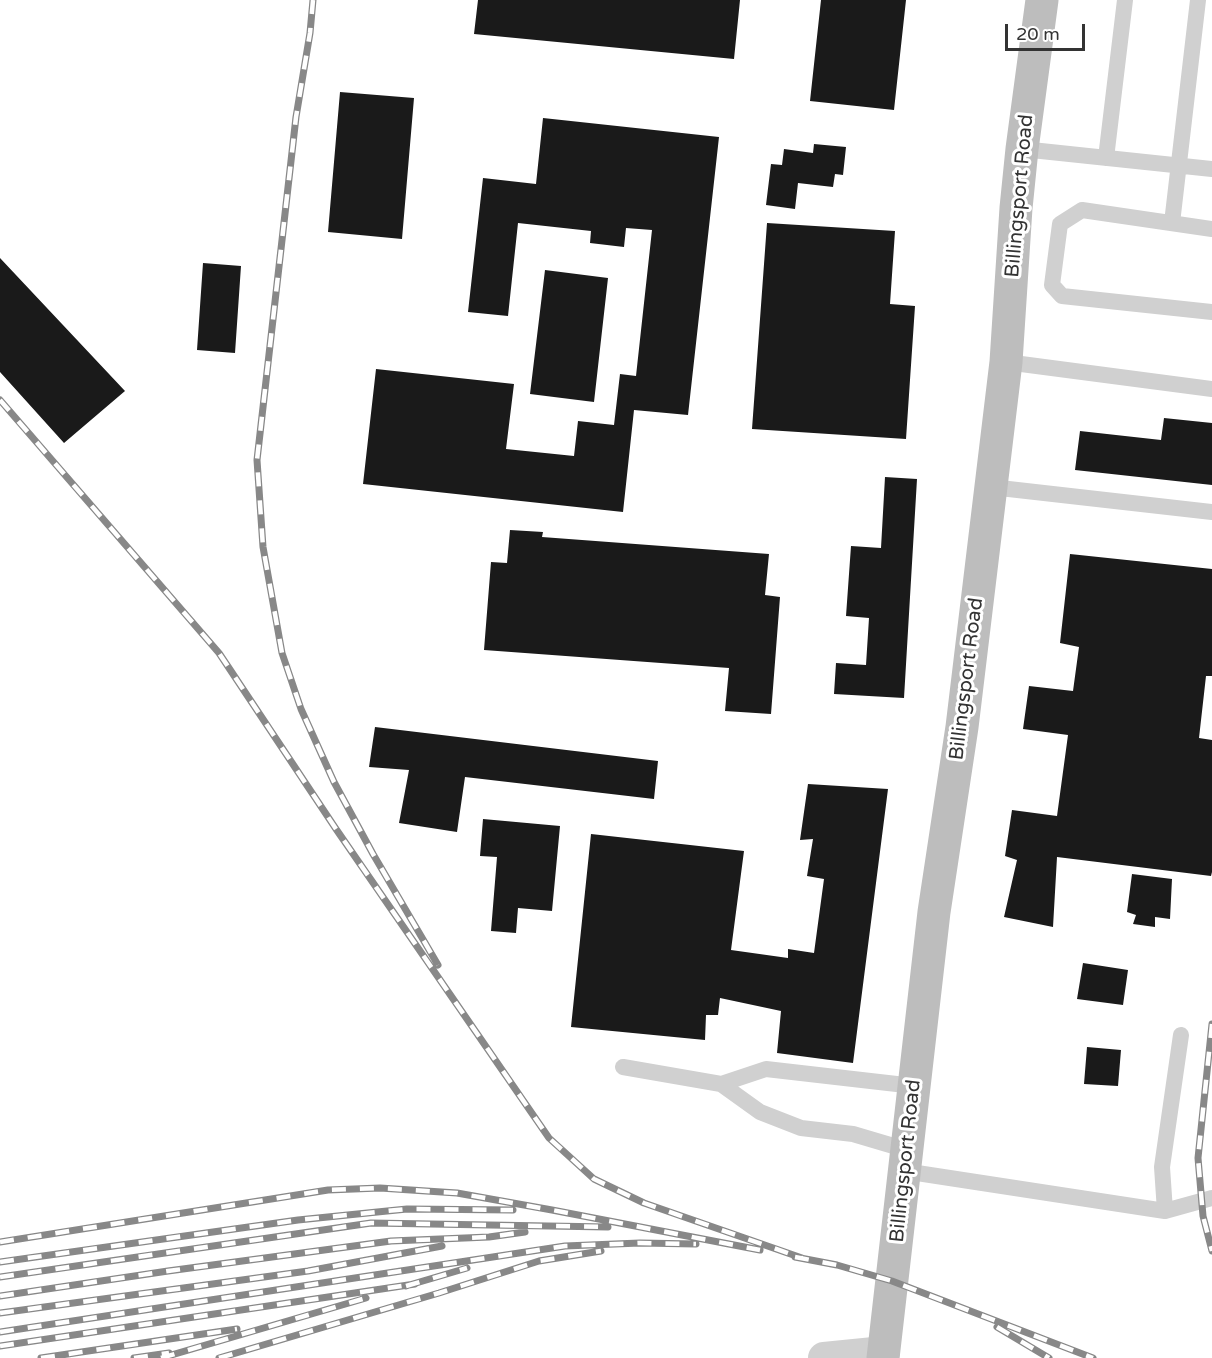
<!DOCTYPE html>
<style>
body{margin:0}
#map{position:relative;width:1212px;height:1358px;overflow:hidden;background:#fff;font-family:"Varela Round",sans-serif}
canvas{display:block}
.scale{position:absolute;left:1005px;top:24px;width:80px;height:27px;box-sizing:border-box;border:3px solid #333;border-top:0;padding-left:8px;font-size:18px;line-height:21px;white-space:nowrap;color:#333;-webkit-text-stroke:4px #fff;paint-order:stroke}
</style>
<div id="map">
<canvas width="1212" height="1358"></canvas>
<div class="scale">20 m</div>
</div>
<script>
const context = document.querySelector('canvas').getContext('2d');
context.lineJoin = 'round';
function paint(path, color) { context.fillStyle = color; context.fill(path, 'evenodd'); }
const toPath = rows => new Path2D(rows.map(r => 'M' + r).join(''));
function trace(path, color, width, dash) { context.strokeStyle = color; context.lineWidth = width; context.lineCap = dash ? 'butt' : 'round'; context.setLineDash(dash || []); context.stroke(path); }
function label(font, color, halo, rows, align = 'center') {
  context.font = font + ' "Varela Round",sans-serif'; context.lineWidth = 6; context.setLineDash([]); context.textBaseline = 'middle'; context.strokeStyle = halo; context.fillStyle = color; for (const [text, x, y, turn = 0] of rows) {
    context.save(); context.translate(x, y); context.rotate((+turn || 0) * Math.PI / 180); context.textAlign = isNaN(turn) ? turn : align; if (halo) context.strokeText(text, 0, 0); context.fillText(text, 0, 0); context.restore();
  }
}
paint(toPath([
 [478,0,740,0,734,59,474,34],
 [821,0,906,0,894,110,810,101],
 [340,92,414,98,402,239,328,232],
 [543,118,719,137,688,415,634,410,623,512,363,484,376,369,514,384,506,449,574,456,578,421,614,425,620,374,636,376,652,230,626,228,624,247,590,243,591,231,518,223,508,316,468,312,483,178,536,184],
 [814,144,846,147,843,175,835,174,833,187,798,183,795,209,766,205,771,164,782,165,784,149,813,153],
 [767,223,895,231,890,304,915,306,906,439,752,429],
 [0,258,125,391,64,443,0,372],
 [203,263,241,266,235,353,197,350],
 [545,270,608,278,594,402,530,394],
 [1164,418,1212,423,1212,485,1075,470,1080,431,1161,440],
 [885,477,917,479,904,698,834,694,836,663,866,665,869,618,846,616,851,546,881,548],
 [510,530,543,532,542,537,769,554,765,595,780,597,771,714,725,711,729,668,484,650,491,562,507,563],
 [1070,554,1212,569,1212,676,1206,676,1199,738,1212,740,1212,872,1211,876,1057,857,1053,927,1004,917,1017,860,1005,856,1012,810,1057,816,1068,735,1023,729,1029,686,1073,691,1079,647,1060,643],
 [375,727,658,761,654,799,465,777,457,832,399,823,409,770,369,767],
 [808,784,888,789,853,1063,777,1053,781,1011,720,998,718,1015,706,1015,705,1040,571,1027,591,834,744,851,731,950,788,958,788,949,814,953,824,879,807,876,813,839,800,840],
 [483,819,560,826,552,911,518,908,516,933,491,931,497,857,480,856],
 [1132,874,1172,879,1170,919,1155,917,1155,927,1133,924,1136,915,1127,912],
 [1083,963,1128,970,1123,1005,1077,999],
 [1087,1047,1121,1050,1118,1086,1084,1084]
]), '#1a1a1a');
trace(toPath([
 [1022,149,1212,169],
 [1106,158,1125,0],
 [1172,223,1198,0],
 [1212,229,1082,210,1060,224,1052,285,1062,296,1212,312],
 [1006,362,1212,389],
 [991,487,1212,512],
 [623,1067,721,1084,760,1112,801,1128,853,1134,907,1150],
 [721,1084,766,1069,914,1086],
 [904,1171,1165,1211,1212,1198],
 [1165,1211,1162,1167,1181,1035]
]), '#d0d0d0', 16);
trace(toPath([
 [824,1358,884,1352]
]), '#d0d0d0', 32);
trace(toPath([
 [883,1358,934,912,962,727,1006,362,1016,208,1022,149,1042,0]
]), '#bdbdbd', 33);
const rail = toPath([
 [313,0,310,33,296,117,257,460,263,547,282,653,301,709,334,782,373,854,438,965],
 [0,400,219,653,336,829,549,1138,594,1179,644,1203,802,1258],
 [1212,1024,1198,1158,1203,1216,1212,1251],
 [0,1242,328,1190,380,1188,457,1193,552,1210,760,1250],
 [795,1257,837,1265,892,1281,1093,1358],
 [0,1262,298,1220,407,1209,513,1210],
 [0,1277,371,1223,608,1227],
 [406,1286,467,1268],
 [0,1296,168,1271,391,1241,489,1237,525,1232],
 [0,1313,308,1271,442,1246],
 [997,1327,1049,1358],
 [0,1332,565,1246,640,1243,696,1244],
 [0,1346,415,1284],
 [41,1358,237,1329],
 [134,1358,169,1353],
 [161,1358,366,1298],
 [219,1358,439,1293,539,1261,601,1251]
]);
trace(rail, '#888', 7);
trace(rail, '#fff', 4.5, [14]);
label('20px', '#333', '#fff', [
 ["Billingsport Road",1020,196,-85],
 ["Billingsport Road",967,679,-83],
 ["Billingsport Road",906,1161,-84]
]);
</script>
